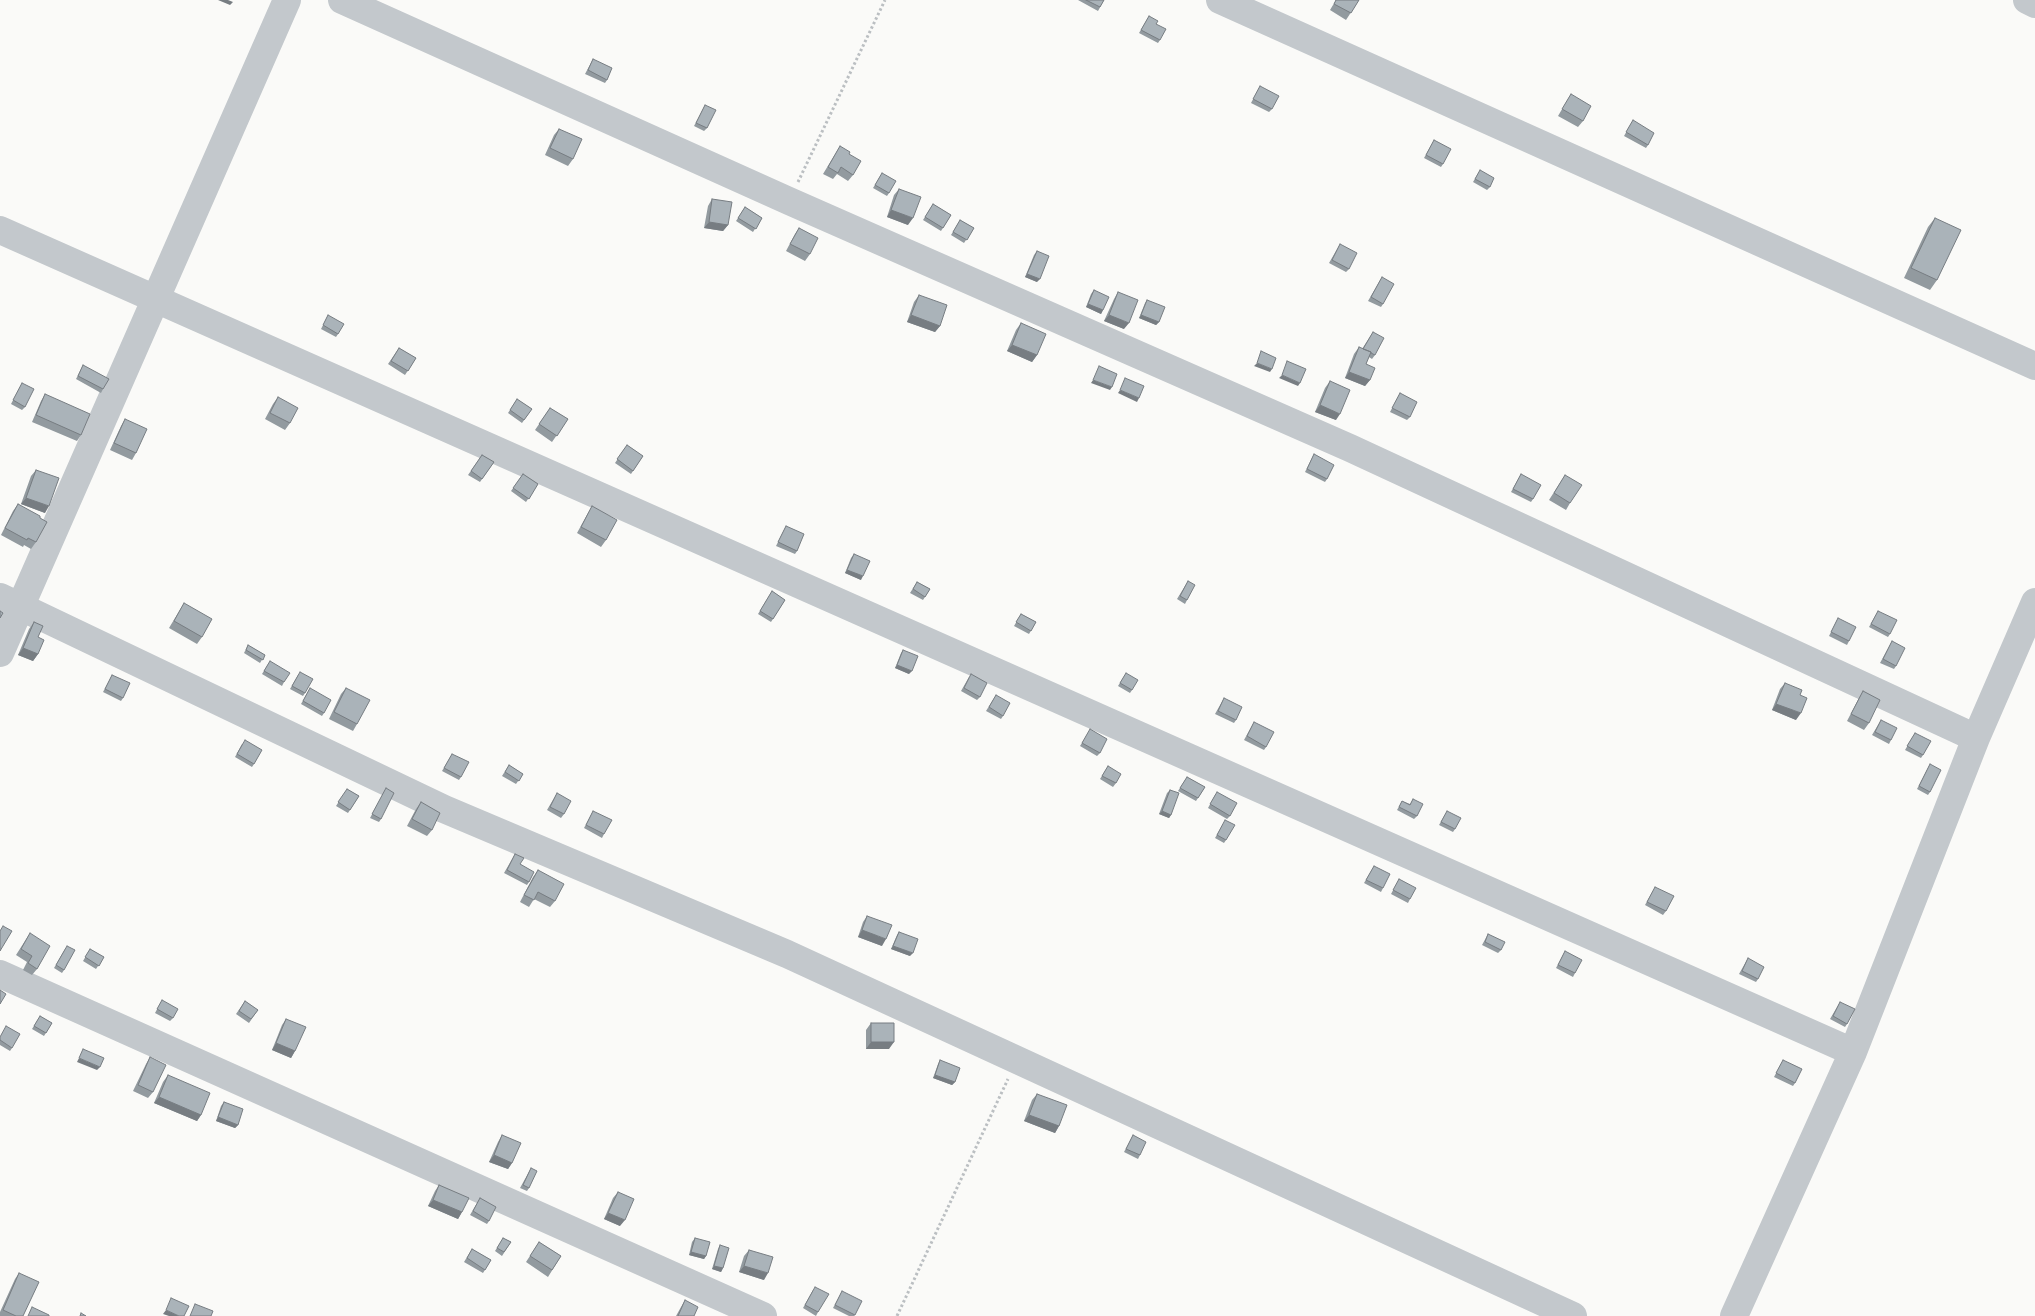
<!DOCTYPE html>
<style>
body{margin:0}
canvas{display:block;background:#fafaf8}
</style>
<canvas width="2035" height="1316"></canvas>
<script>
const context = document.querySelector('canvas').getContext('2d');
context.lineJoin = 'round';
const toPath = rows => new Path2D(rows.map(r => 'M' + r).join(''));
function trace(path, color, width, dash) { context.strokeStyle = color; context.lineWidth = width; context.lineCap = dash ? 'butt' : 'round'; context.setLineDash(dash || []); context.stroke(path); }
function paint(path, color) { context.fillStyle = color; context.fill(path, 'evenodd'); }
trace(toPath([
 [798,182,885,0],
 [897,1316,1008,1079]
]), '#bbbfc2', 3, [2.5, 2.5]);
trace(toPath([
 [342,0,789,201,1350,448,1976,738],
 [1220,0,2035,366],
 [2027,0,2035,4],
 [0,230,1853,1052],
 [0,597,444,809,787,954,1573,1316],
 [0,653,287,0],
 [0,974,763,1316],
 [1734,1316,1853,1052,1976,738,2035,602]
]), '#c3c8cc', 28);
paint(toPath([
 [1078,0,1104,0,1098,11],
 [1336,0,1359,0,1346,20,1330,10],
 [1149,16,1156,24,1160,40,1158,43,1139,33],
 [593,59,607,80,605,83,585,74],
 [1260,86,1272,109,1269,112,1251,103],
 [1571,94,1583,121,1578,127,1558,116],
 [705,105,707,128,704,131,694,126],
 [1633,120,1648,145,1646,148,1624,136],
 [559,129,573,159,568,166,545,155,554,135],
 [1434,140,1443,164,1441,167,1424,158],
 [840,146,849,154,853,175,848,181,837,174,833,179,823,174],
 [1480,170,1490,187,1487,190,1473,182],
 [882,173,889,193,887,196,873,188],
 [899,189,908,225,887,217,894,195],
 [712,199,728,225,723,231,704,228,708,206],
 [933,204,951,215,941,231,923,220],
 [745,207,762,218,753,232,736,221],
 [1935,218,1937,280,1930,290,1904,278,1928,227],
 [960,220,974,228,964,243,951,235],
 [799,228,810,254,805,261,786,251,795,234],
 [1340,244,1349,269,1346,272,1329,263],
 [1037,251,1037,282,1025,277,1034,255],
 [1382,277,1383,304,1381,307,1368,301],
 [1094,290,1103,310,1101,314,1086,307,1091,294],
 [1118,292,1124,329,1104,321,1114,299],
 [919,295,940,326,935,332,907,322,914,302],
 [1147,300,1159,322,1156,325,1139,318,1145,303],
 [328,315,338,334,336,337,321,329],
 [1021,323,1037,355,1032,362,1007,351,1016,330],
 [1373,332,1375,355,1372,359,1369,357,1366,364,1370,380,1365,386,1345,378,1354,354,1359,347,1362,349],
 [399,348,416,358,405,375,388,364],
 [83,365,103,389,101,393,76,379],
 [1330,381,1336,420,1315,412,1325,388],
 [22,383,25,407,22,410,11,404],
 [1400,393,1410,417,1407,420,1390,412],
 [45,394,81,435,77,441,32,422,41,401],
 [278,397,290,423,285,430,265,419,273,404],
 [517,399,532,409,522,423,508,413],
 [550,408,568,419,552,442,535,430],
 [125,419,136,453,132,460,110,450,121,426],
 [627,445,643,456,631,474,615,463],
 [1314,454,1327,479,1325,482,1305,472],
 [482,455,494,462,480,482,468,475],
 [36,470,45,513,21,504,31,476],
 [523,474,538,484,526,502,511,491],
 [1521,474,1533,499,1531,502,1511,492],
 [1565,475,1570,503,1566,510,1549,500],
 [18,504,40,518,36,542,31,549,24,545,23,547,1,535,13,511],
 [592,506,606,540,601,547,577,533,588,513],
 [786,526,797,551,795,554,776,546],
 [854,554,861,580,845,573,851,558],
 [1188,581,1187,600,1185,604,1177,599],
 [917,582,930,589,923,600,910,593],
 [772,591,785,600,771,622,758,614],
 [184,603,202,637,197,644,169,628],
 [1878,611,1890,634,1888,637,1869,627],
 [1021,614,1036,622,1029,634,1014,626],
 [1838,618,1849,641,1847,645,1829,636],
 [34,622,38,637,38,654,33,661,18,655,29,629],
 [1892,641,1896,666,1894,669,1880,663],
 [248,645,265,655,260,663,244,653],
 [903,650,909,674,895,668,901,653],
 [270,661,284,682,282,686,262,674],
 [1126,673,1132,690,1130,693,1118,686],
 [112,675,123,698,121,701,103,692],
 [298,675,305,693,303,696,290,689],
 [969,677,980,697,977,700,961,691],
 [1785,683,1796,720,1772,710,1780,689],
 [310,688,324,713,322,716,301,704],
 [346,688,357,724,353,731,329,719,341,694],
 [1863,691,1869,723,1864,730,1847,721,1859,698],
 [996,695,1003,716,1001,719,986,711],
 [1224,698,1236,720,1234,723,1215,714],
 [1881,720,1891,740,1889,744,1872,735],
 [1254,722,1266,747,1264,750,1244,740],
 [1088,733,1100,753,1097,756,1080,746],
 [1915,733,1923,755,1921,758,1905,750],
 [242,744,254,764,252,767,235,757],
 [452,754,461,777,459,780,442,771],
 [1930,764,1930,792,1928,795,1917,789],
 [509,765,523,774,516,784,502,776],
 [1108,766,1116,783,1113,787,1100,779],
 [1187,777,1205,787,1196,801,1178,791],
 [386,788,381,819,379,822,370,818],
 [347,789,359,796,348,813,336,806],
 [1170,790,1171,815,1169,818,1159,814,1167,793],
 [557,793,564,814,561,818,547,810],
 [1215,795,1230,816,1227,819,1208,808],
 [1413,799,1417,816,1414,819,1397,810,1402,801,1410,804],
 [421,802,432,830,427,836,407,826,416,809],
 [593,811,604,834,602,838,584,828],
 [1447,811,1455,829,1453,832,1439,825],
 [1223,824,1226,840,1224,843,1215,838],
 [515,854,529,882,527,885,504,873],
 [1374,866,1383,888,1381,892,1364,883],
 [538,870,555,901,550,907,534,899,529,907,520,902,533,877],
 [1399,879,1410,899,1408,903,1391,894],
 [1655,887,1666,911,1663,915,1645,905],
 [867,916,882,946,858,937,863,922],
 [899,932,910,956,891,949,897,935],
 [30,933,37,969,32,975,23,970,27,962,16,955],
 [1488,934,1501,950,1498,953,1482,945],
 [65,949,64,970,62,973,54,968],
 [90,949,104,957,96,969,83,961],
 [1565,951,1575,973,1573,977,1556,968],
 [1748,958,1758,979,1756,982,1739,974],
 [162,1000,173,1018,170,1021,155,1013],
 [245,1001,258,1010,249,1023,236,1014],
 [1840,1002,1847,1024,1845,1027,1830,1019],
 [40,1016,52,1023,44,1036,32,1029],
 [286,1019,295,1051,291,1058,272,1050,282,1025],
 [871,1023,889,1049,866,1049,866,1030],
 [0,1037,12,1048,10,1051,0,1045],
 [150,1057,153,1092,148,1098,133,1091,146,1064],
 [940,1060,955,1082,952,1085,933,1078,938,1064],
 [1783,1060,1795,1083,1793,1086,1774,1077],
 [168,1075,201,1115,197,1121,154,1103,163,1082],
 [1037,1094,1059,1126,1055,1133,1024,1121,1032,1100],
 [224,1102,238,1125,235,1128,216,1121,221,1106],
 [502,1135,512,1163,508,1169,489,1162,498,1142],
 [1133,1135,1140,1155,1138,1159,1124,1152],
 [531,1168,529,1188,527,1191,520,1188],
 [439,1185,462,1212,458,1219,428,1206,435,1191],
 [618,1192,620,1226,604,1219,613,1198],
 [480,1198,489,1221,487,1224,470,1215],
 [503,1238,511,1242,502,1256,495,1251],
 [695,1238,706,1256,704,1259,689,1255,692,1242],
 [539,1242,561,1256,548,1277,526,1262],
 [720,1245,723,1268,721,1272,712,1269,718,1249],
 [472,1249,491,1260,483,1273,464,1262],
 [749,1250,764,1280,739,1272,744,1256],
 [19,1273,23,1316,0,1316,0,1312,15,1279],
 [813,1290,818,1312,816,1316,803,1308],
 [842,1291,855,1315,854,1316,849,1316,833,1308],
 [685,1300,694,1316,676,1316,681,1307]
]), '#929a9f');
paint(toPath([
 [218,0,228,0,233,2,230,5],
 [891,210,913,218,908,225,887,217],
 [709,222,728,225,723,231,704,228],
 [1027,274,1040,279,1037,282,1025,277],
 [1088,304,1103,310,1101,314,1086,307],
 [911,315,940,326,935,332,907,322],
 [1109,315,1129,323,1124,329,1104,321],
 [1141,315,1159,322,1156,325,1139,318],
 [1012,345,1037,355,1032,362,1007,351],
 [1257,363,1272,369,1270,372,1254,366],
 [1349,372,1370,380,1365,386,1345,378],
 [1282,375,1300,383,1298,386,1279,378],
 [1093,380,1112,387,1110,390,1091,383],
 [1120,390,1139,398,1137,402,1118,393],
 [1320,405,1340,414,1336,420,1315,412],
 [26,498,49,506,45,513,21,504],
 [847,570,863,576,861,580,845,573],
 [23,648,38,654,33,661,18,655],
 [897,665,912,671,909,674,895,668],
 [1776,704,1801,713,1796,720,1772,710],
 [1162,811,1171,815,1169,818,1159,814],
 [862,930,886,939,882,946,858,937],
 [893,946,913,953,910,956,891,949],
 [871,1042,894,1042,889,1049,866,1049],
 [276,1043,295,1051,291,1058,272,1050],
 [79,1058,100,1067,97,1070,77,1062],
 [935,1075,955,1082,952,1085,933,1078],
 [159,1097,201,1115,197,1121,154,1103],
 [1029,1115,1059,1126,1055,1133,1024,1121],
 [218,1117,238,1125,235,1128,216,1121],
 [494,1155,512,1163,508,1169,489,1162],
 [433,1200,462,1212,458,1219,428,1206],
 [608,1213,625,1220,620,1226,604,1219],
 [691,1252,706,1256,704,1259,689,1255],
 [714,1266,723,1268,721,1272,712,1269],
 [744,1266,768,1273,764,1280,739,1272],
 [166,1310,179,1316,169,1316,163,1314]
]), '#777d82');
const building = toPath([
 [1086,0,1104,0,1100,7,1086,0],
 [1336,0,1359,0,1351,13,1334,4,1336,0],
 [1149,16,1158,21,1156,24,1166,29,1160,40,1141,30,1149,16],
 [593,59,612,68,607,80,588,70,593,59],
 [1260,86,1279,96,1272,109,1253,99,1260,86],
 [1571,94,1591,106,1583,121,1562,109,1571,94],
 [705,105,716,110,707,128,696,123,705,105],
 [1633,120,1654,133,1648,145,1626,132,1633,120],
 [559,129,582,139,573,159,550,148,559,129],
 [1434,140,1451,149,1443,164,1426,155,1434,140],
 [840,146,850,152,849,154,861,161,853,175,841,167,838,173,828,167,840,146],
 [1480,170,1494,178,1490,187,1475,179,1480,170],
 [882,173,896,181,889,193,875,185,882,173],
 [899,189,921,197,913,218,891,210,899,189],
 [712,199,732,202,728,225,709,222,712,199],
 [933,204,951,215,943,228,925,217,933,204],
 [745,207,762,218,756,229,738,218,745,207],
 [1935,218,1961,230,1937,280,1911,268,1935,218],
 [960,220,974,228,967,240,953,232,960,220],
 [799,228,818,238,810,254,790,244,799,228],
 [1340,244,1357,253,1349,269,1332,260,1340,244],
 [1037,251,1049,256,1040,279,1027,274,1037,251],
 [1382,277,1394,284,1383,304,1371,297,1382,277],
 [1094,290,1109,297,1103,310,1088,304,1094,290],
 [1118,292,1138,300,1129,323,1109,315,1118,292],
 [919,295,947,305,940,326,911,315,919,295],
 [1147,300,1165,307,1159,322,1141,315,1147,300],
 [328,315,344,324,338,334,323,325,328,315],
 [1021,323,1046,334,1037,355,1012,345,1021,323],
 [1373,332,1384,338,1375,355,1371,353,1371,352,1363,349,1373,332],
 [1359,347,1371,352,1366,364,1375,368,1370,380,1349,372,1359,347],
 [399,348,416,358,408,371,391,361,399,348],
 [1261,351,1276,358,1272,369,1257,363,1261,351],
 [1287,361,1306,369,1300,383,1282,375,1287,361],
 [83,365,109,379,103,389,78,376,83,365],
 [1099,366,1117,374,1112,387,1093,380,1099,366],
 [1125,378,1144,386,1139,398,1120,390,1125,378],
 [1330,381,1350,390,1340,414,1320,405,1330,381],
 [22,383,34,389,25,407,13,400,22,383],
 [1400,393,1417,402,1410,417,1392,408,1400,393],
 [45,394,90,414,81,435,36,415,45,394],
 [278,397,298,408,290,423,270,413,278,397],
 [517,399,532,409,524,420,510,410,517,399],
 [550,408,568,419,557,436,539,424,550,408],
 [125,419,147,429,136,453,114,443,125,419],
 [627,445,643,456,633,471,617,459,627,445],
 [1314,454,1334,465,1327,479,1307,469,1314,454],
 [482,455,494,462,482,479,471,471,482,455],
 [36,470,59,478,49,506,26,498,36,470],
 [523,474,538,484,529,499,513,488,523,474],
 [1521,474,1541,485,1533,499,1513,489,1521,474],
 [1565,475,1582,485,1570,503,1554,493,1565,475],
 [18,504,40,516,40,518,47,522,36,542,28,538,27,540,5,528,18,504],
 [592,506,617,520,606,540,581,527,592,506],
 [786,526,804,534,797,551,778,542,786,526],
 [854,554,870,561,863,576,847,570,854,554],
 [1188,581,1195,585,1187,600,1180,596,1188,581],
 [917,582,930,589,925,597,913,589,917,582],
 [772,591,785,600,773,619,760,611,772,591],
 [184,603,212,619,202,637,174,621,184,603],
 [0,611,3,613,0,618,0,611],
 [1878,611,1897,620,1890,634,1871,624,1878,611],
 [1021,614,1036,622,1031,631,1016,622,1021,614],
 [1838,618,1856,627,1849,641,1831,632,1838,618],
 [34,622,43,626,38,637,44,640,38,654,23,648,34,622],
 [1892,641,1905,648,1896,666,1883,659,1892,641],
 [248,645,265,655,263,660,246,650,248,645],
 [903,650,918,656,912,671,897,665,903,650],
 [270,661,290,673,284,682,264,671,270,661],
 [300,672,313,679,305,693,292,686,300,672],
 [1126,673,1138,680,1132,690,1120,683,1126,673],
 [971,674,987,683,980,697,964,688,971,674],
 [112,675,130,683,123,698,105,689,112,675],
 [1785,683,1802,690,1800,695,1807,698,1801,713,1776,704,1785,683],
 [310,688,331,700,324,713,303,701,310,688],
 [346,688,370,700,357,724,334,712,346,688],
 [1863,691,1880,700,1869,723,1851,714,1863,691],
 [996,695,1010,703,1003,716,989,707,996,695],
 [1224,698,1242,707,1236,720,1218,711,1224,698],
 [1881,720,1897,728,1891,740,1875,732,1881,720],
 [1254,722,1274,732,1266,747,1247,736,1254,722],
 [1090,729,1107,739,1100,753,1082,743,1090,729],
 [1915,733,1931,741,1923,755,1907,746,1915,733],
 [245,740,262,750,254,764,237,754,245,740],
 [452,754,469,762,461,777,444,768,452,754],
 [1930,764,1941,770,1930,792,1919,786,1930,764],
 [509,765,523,774,519,781,505,772,509,765],
 [1108,766,1121,774,1116,783,1102,776,1108,766],
 [1187,777,1205,787,1198,798,1180,788,1187,777],
 [386,788,394,793,381,819,372,814,386,788],
 [347,789,359,796,350,810,338,802,347,789],
 [1170,790,1179,793,1171,815,1162,811,1170,790],
 [1217,792,1237,803,1230,816,1210,804,1217,792],
 [557,793,571,801,564,814,550,807,557,793],
 [1413,799,1423,804,1417,816,1399,807,1402,801,1410,805,1413,799],
 [421,802,440,813,432,830,412,819,421,802],
 [593,811,612,820,604,834,586,825,593,811],
 [1447,811,1461,818,1455,829,1441,822,1447,811],
 [1225,820,1235,825,1226,840,1217,835,1225,820],
 [515,854,524,858,520,864,534,872,529,882,507,870,515,854],
 [1374,866,1390,874,1383,888,1366,880,1374,866],
 [538,870,564,884,555,901,538,892,534,900,524,895,538,870],
 [1399,879,1416,888,1410,899,1393,890,1399,879],
 [1655,887,1674,896,1666,911,1647,902,1655,887],
 [867,916,892,925,886,939,862,930,867,916],
 [3,926,12,931,0,951,0,931,3,926],
 [899,932,918,939,913,953,893,946,899,932],
 [30,933,50,946,37,969,28,963,32,956,21,949,30,933],
 [1488,934,1505,942,1501,950,1485,942,1488,934],
 [67,946,75,950,64,970,56,965,67,946],
 [90,949,104,957,99,966,85,957,90,949],
 [1565,951,1582,960,1575,973,1558,965,1565,951],
 [1748,958,1764,967,1758,979,1742,971,1748,958],
 [0,990,6,994,0,1004,0,990],
 [162,1000,178,1009,173,1018,157,1009,162,1000],
 [245,1001,258,1010,251,1019,239,1011,245,1001],
 [1840,1002,1855,1009,1847,1024,1833,1016,1840,1002],
 [40,1016,52,1023,46,1033,34,1026,40,1016],
 [286,1019,306,1027,295,1051,276,1043,286,1019],
 [871,1023,894,1023,894,1042,871,1042,871,1023],
 [6,1026,20,1034,12,1048,0,1040,0,1037,6,1026],
 [83,1049,104,1058,100,1067,79,1058,83,1049],
 [150,1057,166,1065,153,1092,138,1085,150,1057],
 [940,1060,960,1068,955,1082,935,1075,940,1060],
 [1783,1060,1802,1069,1795,1083,1776,1073,1783,1060],
 [168,1075,210,1093,201,1115,159,1097,168,1075],
 [1037,1094,1067,1105,1059,1126,1029,1115,1037,1094],
 [224,1102,243,1109,238,1125,218,1117,224,1102],
 [502,1135,521,1143,512,1163,494,1155,502,1135],
 [1133,1135,1146,1142,1140,1155,1126,1149,1133,1135],
 [531,1168,537,1171,529,1188,523,1185,531,1168],
 [439,1185,469,1198,462,1212,433,1200,439,1185],
 [618,1192,634,1199,625,1220,608,1213,618,1192],
 [480,1198,496,1207,489,1221,473,1211,480,1198],
 [503,1238,511,1242,504,1252,497,1248,503,1238],
 [695,1238,710,1242,706,1256,691,1252,695,1238],
 [539,1242,561,1256,552,1270,530,1256,539,1242],
 [720,1245,729,1248,723,1268,714,1266,720,1245],
 [472,1249,491,1260,485,1270,467,1258,472,1249],
 [749,1250,773,1257,768,1273,744,1266,749,1250],
 [19,1273,39,1282,23,1316,16,1316,3,1310,19,1273],
 [815,1287,829,1294,818,1312,805,1305,815,1287],
 [842,1291,862,1301,855,1315,835,1305,842,1291],
 [171,1298,189,1306,184,1316,179,1316,166,1310,171,1298],
 [685,1300,698,1307,694,1316,678,1316,685,1300],
 [195,1304,213,1311,211,1316,190,1316,195,1304],
 [32,1307,49,1315,49,1316,28,1316,32,1307],
 [81,1313,86,1316,80,1316,81,1313]
]);
paint(building, '#aab3b9');
trace(building, '#777d82', 1);
</script>
